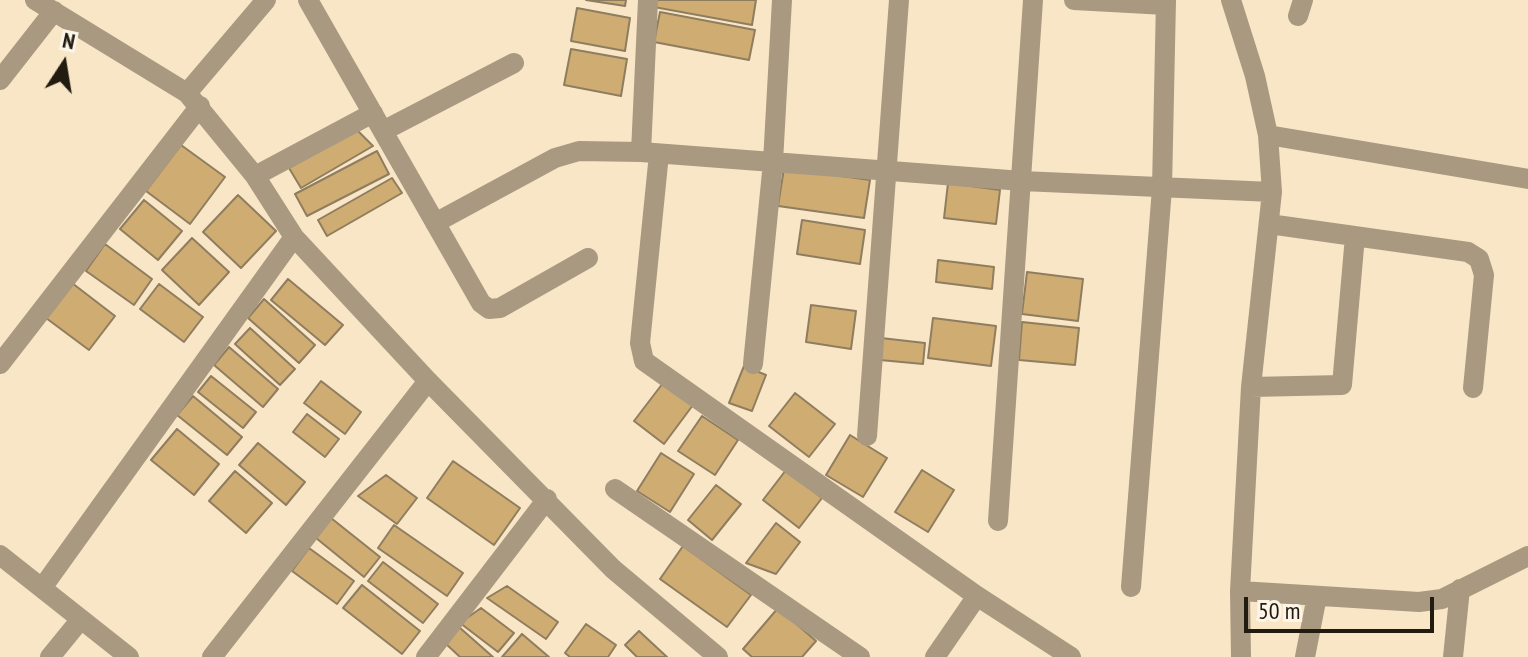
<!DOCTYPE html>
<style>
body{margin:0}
#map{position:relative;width:1528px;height:657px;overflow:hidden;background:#f9e6c6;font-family:"PT Sans Narrow",sans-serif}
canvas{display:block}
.north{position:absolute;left:24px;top:24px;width:80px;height:80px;-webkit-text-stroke:6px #fcf5e8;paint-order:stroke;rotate:12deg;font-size:22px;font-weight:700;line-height:32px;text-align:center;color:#221b0f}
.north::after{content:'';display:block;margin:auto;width:28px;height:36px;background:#221b0f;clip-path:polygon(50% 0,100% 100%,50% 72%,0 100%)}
.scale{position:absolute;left:1244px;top:597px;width:190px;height:36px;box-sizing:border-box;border:4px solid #221b0f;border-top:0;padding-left:10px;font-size:24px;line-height:28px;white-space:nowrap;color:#221b0f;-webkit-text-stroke:6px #fcf5e8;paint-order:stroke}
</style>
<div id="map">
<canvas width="1528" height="657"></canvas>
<div class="north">N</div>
<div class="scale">50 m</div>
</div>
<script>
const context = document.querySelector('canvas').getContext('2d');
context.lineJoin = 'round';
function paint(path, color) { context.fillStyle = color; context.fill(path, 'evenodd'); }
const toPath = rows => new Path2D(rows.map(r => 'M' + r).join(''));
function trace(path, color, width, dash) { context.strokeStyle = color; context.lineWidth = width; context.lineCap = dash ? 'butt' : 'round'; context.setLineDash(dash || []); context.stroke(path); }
const building = toPath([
 [586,0,626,0,625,6,586,0],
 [656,0,756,0,752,25,654,7,656,0],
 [577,8,630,18,625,51,571,41,577,8],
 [660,12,755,30,749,60,654,42,660,12],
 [571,49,627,59,621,96,564,85,571,49],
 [357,130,373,146,301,188,289,168,357,130],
 [181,145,225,177,190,224,146,191,181,145],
 [377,151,389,174,307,216,295,194,377,151],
 [784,168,870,180,864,218,778,206,784,168],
 [392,178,402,193,327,236,318,220,392,178],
 [948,183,1000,190,996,224,944,218,948,183],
 [238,195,276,231,241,268,203,232,238,195],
 [144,200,182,231,158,260,120,229,144,200],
 [802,220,865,230,860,264,797,254,802,220],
 [192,238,229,272,199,305,162,270,192,238],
 [105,244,152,279,134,305,86,271,105,244],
 [938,260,994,267,992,289,936,282,938,260],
 [1027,272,1083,279,1078,321,1022,314,1027,272],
 [288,279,343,325,325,345,271,300,288,279],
 [72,283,115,316,89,350,46,318,72,283],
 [159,284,203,317,184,342,140,309,159,284],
 [264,299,315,345,299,363,248,318,264,299],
 [811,305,856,311,851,349,806,342,811,305],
 [933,318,996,326,991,366,928,358,933,318],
 [1022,322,1079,328,1075,365,1019,360,1022,322],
 [250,328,295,369,280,385,235,344,250,328],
 [881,338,925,343,923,364,880,360,881,338],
 [229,347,278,389,263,407,214,365,229,347],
 [744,366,766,375,752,411,729,403,744,366],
 [211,376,256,412,243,428,198,392,211,376],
 [321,381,361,412,345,434,304,403,321,381],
 [663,383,693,405,664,444,634,421,663,383],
 [795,393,835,424,809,457,769,426,795,393],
 [193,396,242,437,227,455,177,415,193,396],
 [307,414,339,439,325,457,293,432,307,414],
 [702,416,738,440,715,475,678,451,702,416],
 [177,429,219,464,194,495,151,460,177,429],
 [850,435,887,458,863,497,826,475,850,435],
 [258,443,305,482,286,505,239,465,258,443],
 [661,453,694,474,670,512,637,491,661,453],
 [453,461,520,508,494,545,427,498,453,461],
 [786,470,822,498,799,528,763,500,786,470],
 [922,470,954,490,928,532,895,512,922,470],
 [235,471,272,503,246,533,209,501,235,471],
 [386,475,417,498,397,524,358,496,386,475],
 [716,485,741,504,712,540,688,520,716,485],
 [331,518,380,557,364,577,316,538,331,518],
 [776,523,800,542,776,574,746,563,776,523],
 [394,525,463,573,447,596,378,548,394,525],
 [683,546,751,595,727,627,660,579,683,546],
 [309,548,354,581,337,604,292,571,309,548],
 [383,562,438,604,423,623,368,581,383,562],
 [362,585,420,631,402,654,343,608,362,585],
 [507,586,558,622,546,639,487,598,507,586],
 [481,608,514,633,498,652,460,623,481,608],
 [778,608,816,641,802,657,752,657,743,649,778,608],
 [586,624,616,645,608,657,570,657,565,653,586,624],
 [459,627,493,657,460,657,445,643,459,627],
 [639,631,667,657,637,657,625,645,639,631],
 [522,634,549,657,502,657,522,634]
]);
paint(building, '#cfac72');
trace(building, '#8f7d60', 2);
trace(toPath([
 [35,0,187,93,255,176,294,237,428,381,613,569,718,657],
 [308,0,481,303,489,309,500,308,588,258],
 [1074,0,1166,5],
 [1231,0,1255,76,1268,135,1272,192,1251,387,1240,591,1241,657],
 [1298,16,1303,0],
 [0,80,54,11],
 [187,93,266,0],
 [383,131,514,63],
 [1268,135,1528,179],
 [641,152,648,0],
 [659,154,640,343,644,361,977,596,1071,657],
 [255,176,373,113],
 [435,223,555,158,579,151,641,152,1022,181,1272,192],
 [1269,224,1468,252,1479,259,1484,275,1473,388],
 [0,364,200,106],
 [753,364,773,162,782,0],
 [1251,387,1342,385,1355,236],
 [867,436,899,0],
 [615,489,860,657],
 [998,521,1033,0],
 [0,555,129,657],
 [1131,587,1162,188,1166,0],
 [42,588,294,237],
 [1240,591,1419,602,1442,599,1528,556],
 [50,657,81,619],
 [212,657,428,381],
 [426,657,547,499],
 [935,657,977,596],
 [1305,657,1317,596],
 [1453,657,1460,589]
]), '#a89980', 20);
</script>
